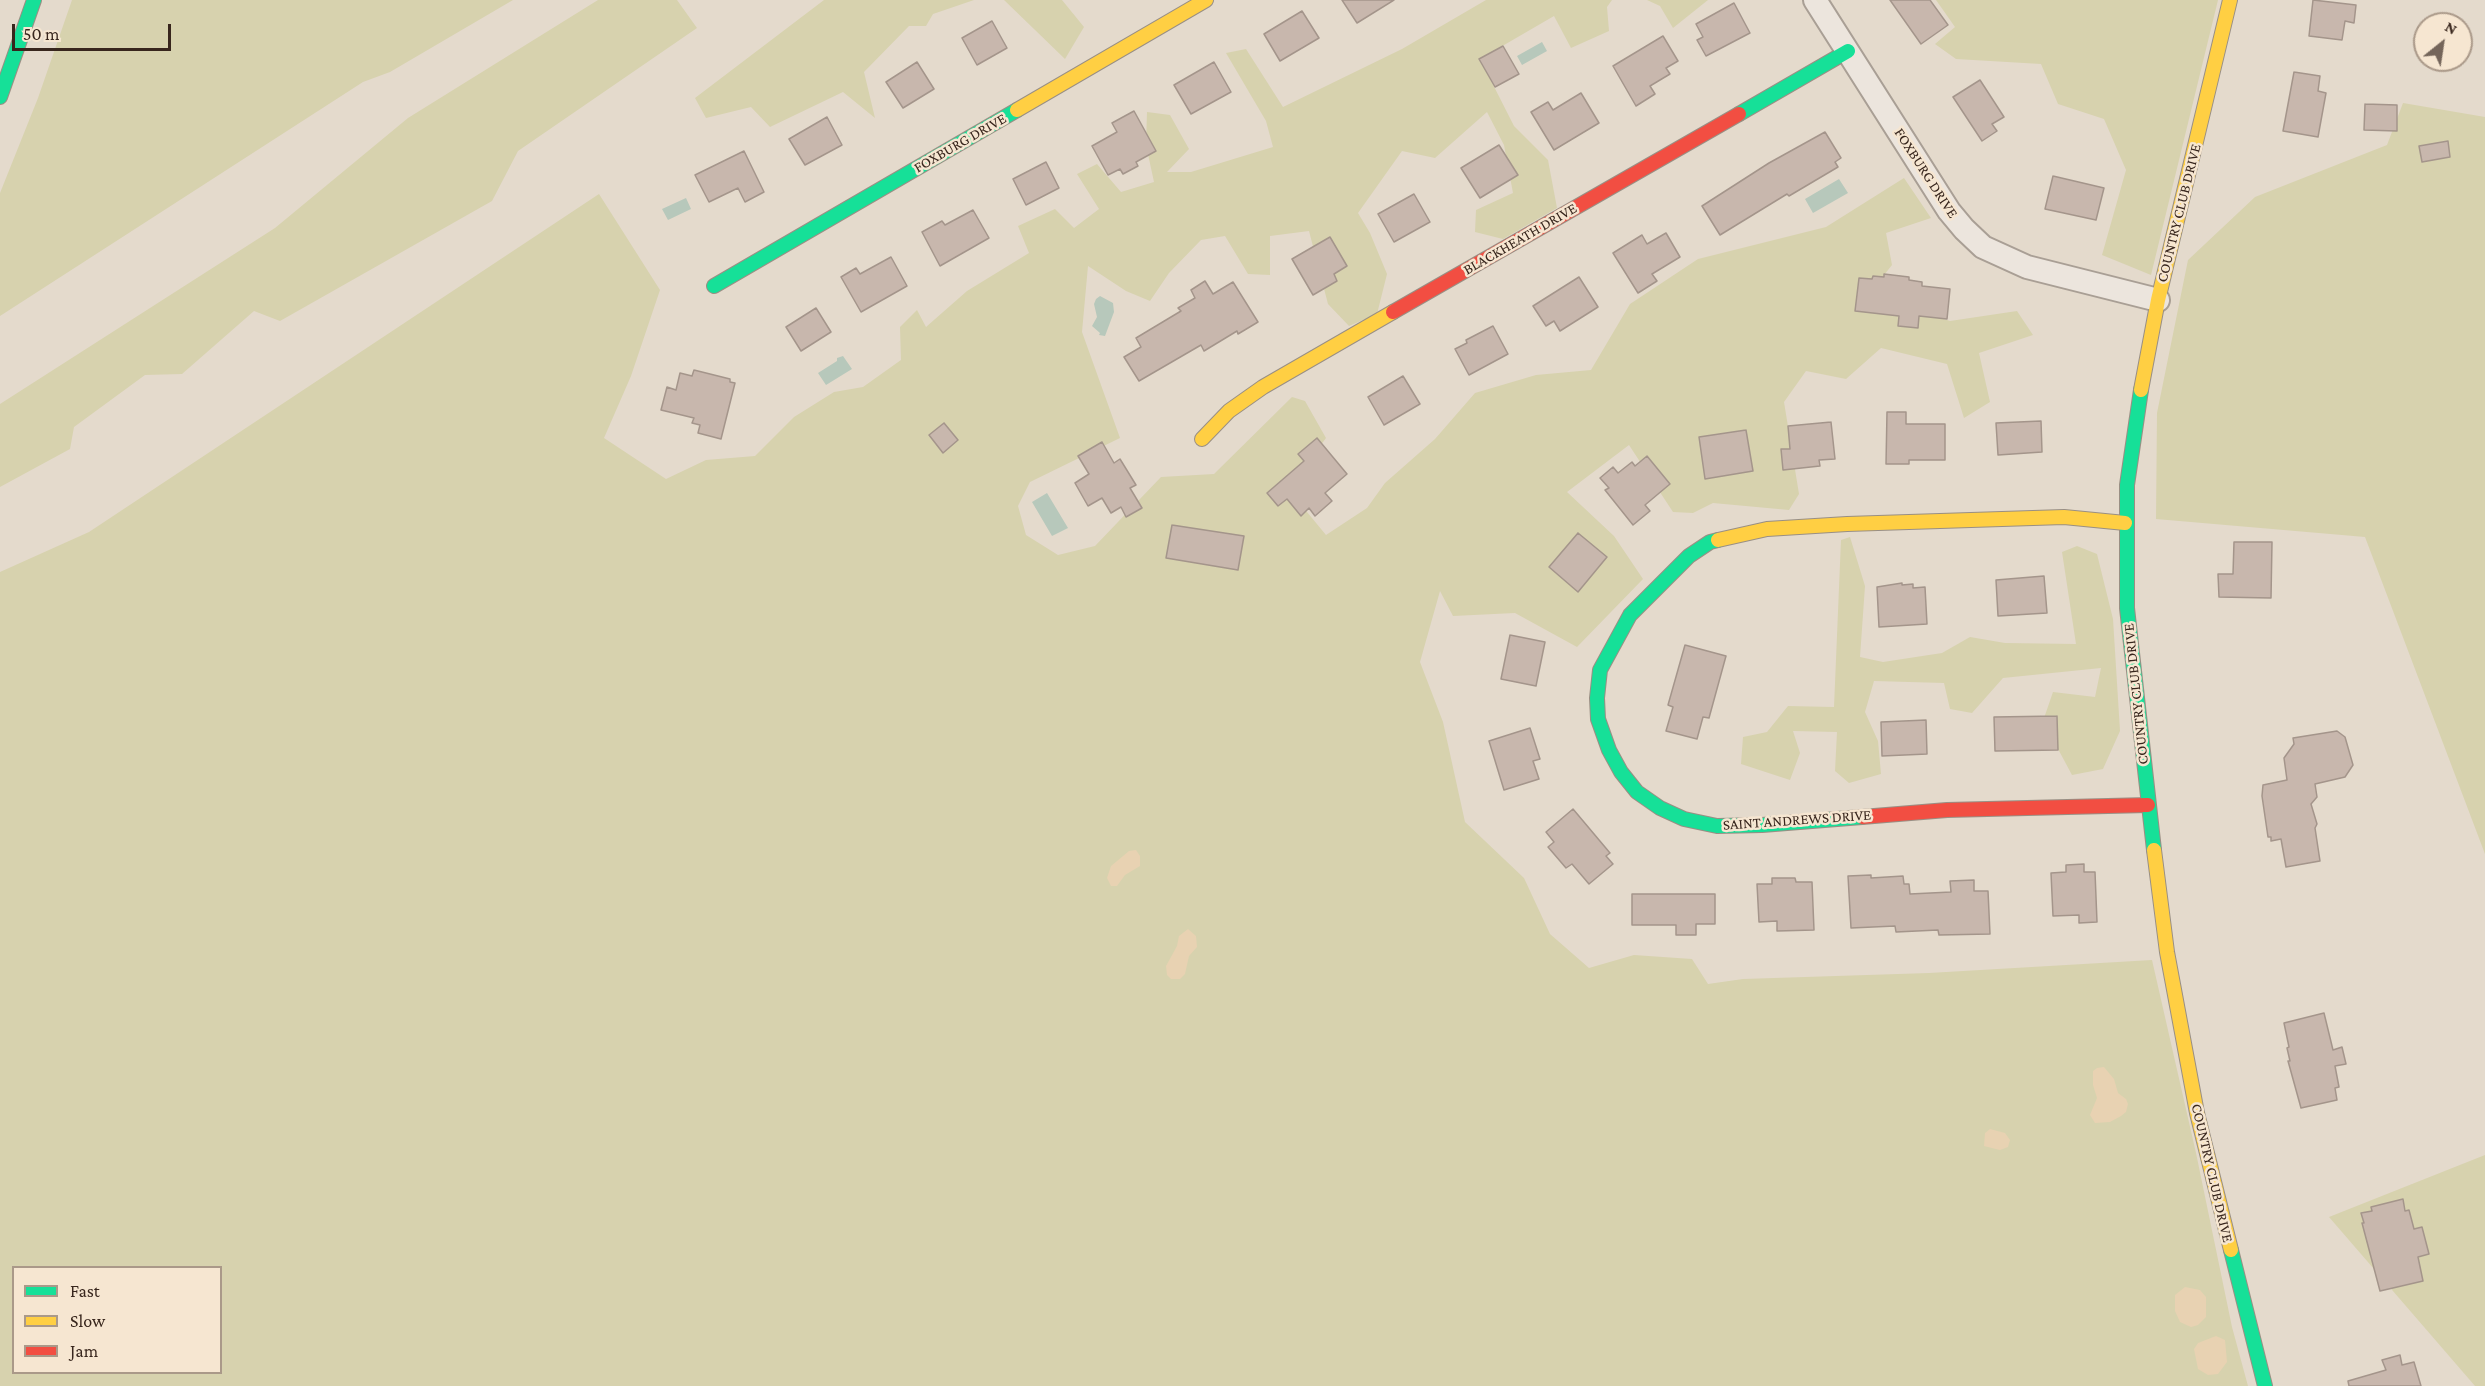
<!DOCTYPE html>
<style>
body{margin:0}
#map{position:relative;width:2485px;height:1386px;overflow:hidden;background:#e4dacc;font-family:"Crimson Pro",serif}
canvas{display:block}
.legend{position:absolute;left:12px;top:1266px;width:210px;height:108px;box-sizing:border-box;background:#f6e6d1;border:2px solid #aa9989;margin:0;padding:8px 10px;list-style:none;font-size:18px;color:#38261d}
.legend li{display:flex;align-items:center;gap:12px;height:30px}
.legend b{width:30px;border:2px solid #aa9989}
.north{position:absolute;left:2413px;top:12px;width:60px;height:60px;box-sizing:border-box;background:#f6e6d1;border:2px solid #aa9989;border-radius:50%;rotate:30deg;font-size:16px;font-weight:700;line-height:24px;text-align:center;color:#38261d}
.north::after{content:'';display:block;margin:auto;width:21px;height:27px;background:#74655a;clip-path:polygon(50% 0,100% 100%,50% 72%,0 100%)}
.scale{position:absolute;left:12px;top:24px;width:159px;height:27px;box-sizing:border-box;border:3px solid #38261d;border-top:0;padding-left:8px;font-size:18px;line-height:21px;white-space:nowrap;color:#38261d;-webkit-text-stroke:4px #f6e6d1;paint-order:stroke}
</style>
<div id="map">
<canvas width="2485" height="1386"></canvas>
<ul class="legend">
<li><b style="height:8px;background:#16e098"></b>Fast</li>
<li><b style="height:8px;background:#ffcf43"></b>Slow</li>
<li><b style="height:8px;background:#f24e42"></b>Jam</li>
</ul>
<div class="north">N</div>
<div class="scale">50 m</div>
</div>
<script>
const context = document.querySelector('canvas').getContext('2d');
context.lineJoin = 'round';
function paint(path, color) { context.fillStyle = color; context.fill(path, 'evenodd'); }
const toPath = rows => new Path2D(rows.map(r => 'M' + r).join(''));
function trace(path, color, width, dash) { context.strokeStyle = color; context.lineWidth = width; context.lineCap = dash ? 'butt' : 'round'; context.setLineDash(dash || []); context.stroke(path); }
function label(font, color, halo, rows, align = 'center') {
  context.font = font + ' "Crimson Pro",serif'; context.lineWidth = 5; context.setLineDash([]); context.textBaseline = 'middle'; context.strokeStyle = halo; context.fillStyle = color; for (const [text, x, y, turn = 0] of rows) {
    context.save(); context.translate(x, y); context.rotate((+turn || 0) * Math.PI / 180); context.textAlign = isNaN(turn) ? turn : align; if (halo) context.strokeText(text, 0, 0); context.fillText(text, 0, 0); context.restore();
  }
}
paint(toPath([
 [72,0,513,0,390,72,363,82,0,316,0,193,38,98],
 [598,0,677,0,697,28,518,151,492,201,280,321,254,311,182,374,145,375,74,427,70,449,0,487,0,404,275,228,408,118],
 [824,0,974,0,933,14,926,26,909,26,864,72,875,118,843,92,770,127,751,107,706,118,695,98],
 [1004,0,1062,0,1084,27,1065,59],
 [1486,0,1612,0,1607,7,1609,31,1571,48,1554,16,1480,59,1514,126,1548,160,1557,208,1503,239,1475,232,1476,210,1513,193,1504,145,1487,112,1435,158,1402,151,1358,213,1370,233,1387,274,1377,314,1349,326,1328,304,1309,231,1270,236,1270,275,1248,274,1225,236,1201,240,1169,273,1150,301,1126,291,1088,266,1082,332,1120,438,1030,482,1018,506,1026,535,1058,555,1095,546,1161,477,1214,474,1292,397,1305,401,1326,438,1288,489,1326,535,1367,508,1385,483,1435,439,1475,393,1536,375,1591,370,1630,304,1698,259,1826,227,1904,178,1931,218,1886,233,1892,265,1869,294,1950,321,2017,311,2033,335,1979,353,1990,402,1964,418,1947,364,1881,348,1846,379,1806,371,1784,402,1799,494,1789,510,1713,503,1693,513,1673,512,1629,445,1567,492,1614,536,1643,579,1577,647,1515,613,1453,616,1440,591,1420,662,1443,722,1465,822,1524,878,1550,934,1589,968,1634,955,1692,959,1708,984,1743,979,1929,973,2152,960,2196,1153,2232,1327,2248,1386,0,1386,0,572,89,532,599,194,660,290,631,376,604,438,666,479,706,460,755,456,794,417,834,392,863,387,901,360,900,327,917,310,926,327,967,291,1029,253,1018,226,1055,209,1074,228,1099,209,1077,174,1097,164,1121,192,1154,182,1146,145,1147,112,1170,115,1189,149,1167,172,1191,172,1273,147,1266,121,1226,53,1246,49,1283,107,1402,49],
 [14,1268,220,1268,220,1372,14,1372],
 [1647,0,1708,0,1673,28,1660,6],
 [1936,0,2218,0,2151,275,2102,255,2126,170,2104,119,2058,104,2041,64,1956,59,1935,44,1955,27],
 [2403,103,2485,117,2485,854,2365,537,2156,519,2157,413,2188,260,2255,197,2387,145],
 [1850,537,1865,586,1860,657,1883,662,1942,653,1970,637,2005,643,2076,644,2062,552,2077,546,2097,554,2113,619,2120,731,2103,769,2072,775,2043,721,2053,692,2095,697,2101,668,2003,678,1972,713,1950,709,1944,683,1874,681,1865,712,1878,741,1881,774,1849,783,1835,771,1837,732,1793,731,1800,753,1790,780,1741,764,1743,737,1767,732,1788,706,1834,707,1841,540],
 [2485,1155,2485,1386,2475,1386,2329,1217]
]), '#d7d2ae');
paint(toPath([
 [1136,850,1140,856,1140,866,1125,875,1117,886,1111,886,1107,878,1111,866,1129,851],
 [1188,929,1196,936,1197,947,1189,956,1185,974,1180,979,1171,979,1167,975,1166,966,1177,946,1179,936],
 [2104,1067,2114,1079,2118,1093,2126,1099,2128,1104,2126,1112,2121,1116,2110,1122,2095,1123,2090,1115,2097,1098,2093,1085,2093,1071,2097,1068],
 [1990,1129,2005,1133,2010,1140,2008,1147,2000,1150,1984,1146,1985,1133],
 [2185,1287,2200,1290,2206,1297,2206,1317,2198,1325,2191,1327,2180,1322,2175,1311,2175,1295],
 [2216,1336,2225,1340,2227,1362,2218,1374,2208,1375,2198,1369,2194,1349,2198,1343]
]), '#e8d2b2');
paint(toPath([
 [1542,42,1547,51,1522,65,1517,56],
 [1839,179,1848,193,1813,213,1805,199],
 [686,198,691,209,668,220,662,209],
 [1100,296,1113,303,1114,312,1105,336,1099,335,1100,333,1092,326,1097,317,1094,304,1096,299],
 [843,356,852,369,826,385,818,373,837,361,837,358],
 [1047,493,1068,528,1052,536,1032,502]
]), '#b7c8bb');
const building = toPath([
 [1342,0,1394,0,1357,23,1342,0],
 [1890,0,1930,0,1948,25,1921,44,1890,0],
 [2313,0,2356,5,2354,23,2345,21,2342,40,2309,36,2313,0],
 [1734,3,1750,33,1706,56,1697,40,1703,37,1696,24,1734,3],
 [1302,11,1319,38,1280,61,1264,34,1302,11],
 [992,21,1007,48,977,65,962,38,992,21],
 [1663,36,1678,61,1666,68,1670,74,1650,86,1655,94,1636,106,1613,66,1663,36],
 [1503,46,1519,74,1495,87,1479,59,1503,46],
 [917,62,934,89,903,108,886,82,917,62],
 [1214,62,1231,92,1191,114,1174,85,1214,62],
 [2294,72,2320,76,2318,91,2326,93,2318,137,2283,131,2294,72],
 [1980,80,2004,117,1992,124,1997,131,1982,141,1953,97,1980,80],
 [1581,93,1599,123,1554,150,1531,112,1548,102,1553,110,1581,93],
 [2365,104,2397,105,2397,131,2364,130,2365,104],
 [1134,111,1156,151,1136,162,1138,166,1123,174,1120,169,1108,175,1092,146,1117,132,1112,123,1134,111],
 [827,117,842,145,805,165,789,139,827,117],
 [1825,132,1841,158,1835,162,1838,167,1789,196,1787,194,1720,235,1702,206,1769,163,1825,132],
 [2448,141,2450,157,2422,162,2419,146,2448,141],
 [1499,145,1518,175,1480,198,1461,168,1499,145],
 [744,151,764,192,745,202,738,188,709,202,695,175,744,151],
 [1046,162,1059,188,1026,205,1013,179,1046,162],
 [2053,176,2104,188,2096,220,2045,209,2053,176],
 [1414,194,1430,222,1394,242,1378,214,1414,194],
 [973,210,989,238,940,266,922,232,942,221,945,225,973,210],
 [1666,233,1680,257,1652,274,1657,281,1638,293,1613,253,1642,235,1647,244,1666,233],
 [1330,237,1347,266,1334,274,1337,281,1313,295,1292,259,1330,237],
 [891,257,907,286,861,312,841,277,856,268,860,274,891,257],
 [1884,274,1909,277,1909,280,1922,282,1922,286,1950,289,1947,319,1919,316,1918,328,1898,326,1899,316,1855,311,1859,278,1872,279,1873,276,1884,277,1884,274],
 [1579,277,1598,307,1560,331,1554,321,1546,326,1533,306,1579,277],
 [1205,281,1213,294,1233,282,1258,322,1238,334,1237,331,1204,351,1201,345,1139,381,1124,357,1141,347,1136,338,1181,311,1178,308,1195,298,1191,290,1205,281],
 [816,308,831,332,801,351,786,327,816,308],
 [1493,326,1508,354,1469,375,1455,349,1467,343,1466,340,1493,326],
 [694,370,730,379,730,382,735,383,721,439,698,433,700,425,692,423,694,418,661,410,667,387,676,390,680,373,692,376,694,370],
 [1403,376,1420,404,1384,425,1368,397,1403,376],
 [1887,412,1906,412,1906,424,1945,424,1945,460,1909,460,1909,464,1886,464,1887,412],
 [2041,421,2042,452,1998,455,1996,423,2041,421],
 [1831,422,1835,459,1819,460,1820,466,1783,470,1781,449,1790,449,1788,426,1831,422],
 [944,423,958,440,943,453,929,435,944,423],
 [1746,430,1753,471,1705,479,1699,437,1746,430],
 [1317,438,1347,474,1325,493,1332,501,1315,516,1309,508,1301,516,1287,499,1278,506,1267,493,1304,461,1298,454,1317,438],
 [1102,442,1114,463,1120,459,1136,485,1130,488,1142,508,1126,517,1121,507,1111,513,1102,498,1088,506,1075,483,1089,474,1078,456,1102,442],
 [1647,456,1670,484,1645,505,1650,511,1633,525,1605,490,1609,488,1600,478,1613,467,1618,473,1632,462,1635,466,1647,456],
 [1172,525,1244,536,1238,570,1166,558,1172,525],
 [1578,533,1607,557,1578,592,1549,567,1578,533],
 [2234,542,2272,542,2271,598,2219,597,2218,574,2233,574,2234,542],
 [2044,576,2047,613,1998,616,1996,580,2044,576],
 [1902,583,1902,585,1913,584,1913,588,1925,587,1927,624,1879,627,1877,587,1902,583],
 [1510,635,1545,642,1536,686,1501,679,1510,635],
 [1685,645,1726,656,1709,718,1703,717,1697,739,1666,731,1673,707,1668,705,1685,645],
 [2057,716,2058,750,1995,751,1994,717,2057,716],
 [1926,720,1927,754,1882,756,1881,722,1926,720],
 [1530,728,1540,759,1533,761,1539,779,1504,790,1489,741,1530,728],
 [2337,731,2345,737,2353,765,2345,777,2315,784,2317,797,2311,804,2317,824,2315,828,2320,861,2286,867,2281,839,2271,841,2271,837,2268,837,2262,796,2263,785,2287,780,2284,758,2294,744,2293,738,2337,731],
 [1573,809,1610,853,1606,856,1613,864,1589,884,1572,864,1566,868,1548,847,1554,842,1546,832,1573,809],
 [2084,864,2084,872,2095,872,2097,922,2079,923,2079,915,2053,916,2051,873,2066,872,2066,865,2084,864],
 [1871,875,1871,878,1903,876,1904,884,1909,884,1910,894,1951,892,1950,881,1974,880,1974,891,1988,891,1990,934,1939,935,1938,930,1896,932,1895,926,1851,928,1848,876,1871,875],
 [1772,878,1795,878,1796,882,1812,882,1814,930,1777,931,1777,921,1759,922,1757,884,1772,884,1772,878],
 [1632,894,1715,894,1715,924,1696,924,1696,935,1676,935,1676,925,1632,925,1632,894],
 [2324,1013,2333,1050,2342,1047,2346,1064,2335,1066,2339,1087,2335,1088,2337,1100,2301,1108,2288,1061,2290,1061,2287,1048,2289,1047,2284,1023,2324,1013],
 [2403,1199,2405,1211,2409,1210,2414,1229,2422,1227,2429,1254,2418,1257,2423,1281,2380,1291,2362,1223,2364,1223,2361,1213,2372,1211,2371,1207,2403,1199],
 [2400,1355,2402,1365,2414,1362,2421,1386,2349,1386,2348,1381,2386,1370,2382,1360,2400,1355]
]);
paint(building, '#c8b7ad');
trace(building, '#a4958b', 1.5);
const street = toPath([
 [1815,0,1949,211,1964,229,1983,247,2027,267,2158,300]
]);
const fast = toPath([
 [0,97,34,0],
 [1739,114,1848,51],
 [714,286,1017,110],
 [2141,390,2127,485,2127,608,2154,850],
 [1718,540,1710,542,1689,556,1630,615,1600,670,1597,698,1598,719,1609,750,1621,772,1637,792,1660,808,1684,819,1717,826,1762,825,1862,817],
 [2231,1250,2265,1386]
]);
const slow = toPath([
 [1017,110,1206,0],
 [2141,390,2158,300,2230,0],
 [1202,439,1229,411,1263,387,1393,312],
 [1718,540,1767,529,1847,524,2064,517,2125,523],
 [2154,850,2167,952,2197,1113,2231,1250]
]);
const jam = toPath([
 [1393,312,1739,114],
 [1862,817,1947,810,2148,805]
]);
trace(street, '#a99f95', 26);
trace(fast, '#998f84', 16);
trace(slow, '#998f84', 16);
trace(jam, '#998f84', 16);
trace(street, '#ece5dd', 22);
trace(fast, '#16e098', 14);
trace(slow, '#ffcf43', 14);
trace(jam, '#f24e42', 14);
label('15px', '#38261d', '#f6e6d1', [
 ["FOXBURG DRIVE",960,143,-30],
 ["FOXBURG DRIVE",1926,173,57],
 ["COUNTRY CLUB DRIVE",2179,213,-76],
 ["BLACKHEATH DRIVE",1520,239,-30],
 ["COUNTRY CLUB DRIVE",2136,694,-96],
 ["SAINT ANDREWS DRIVE",1797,820,-4],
 ["COUNTRY CLUB DRIVE",2212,1173,77]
]);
</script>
